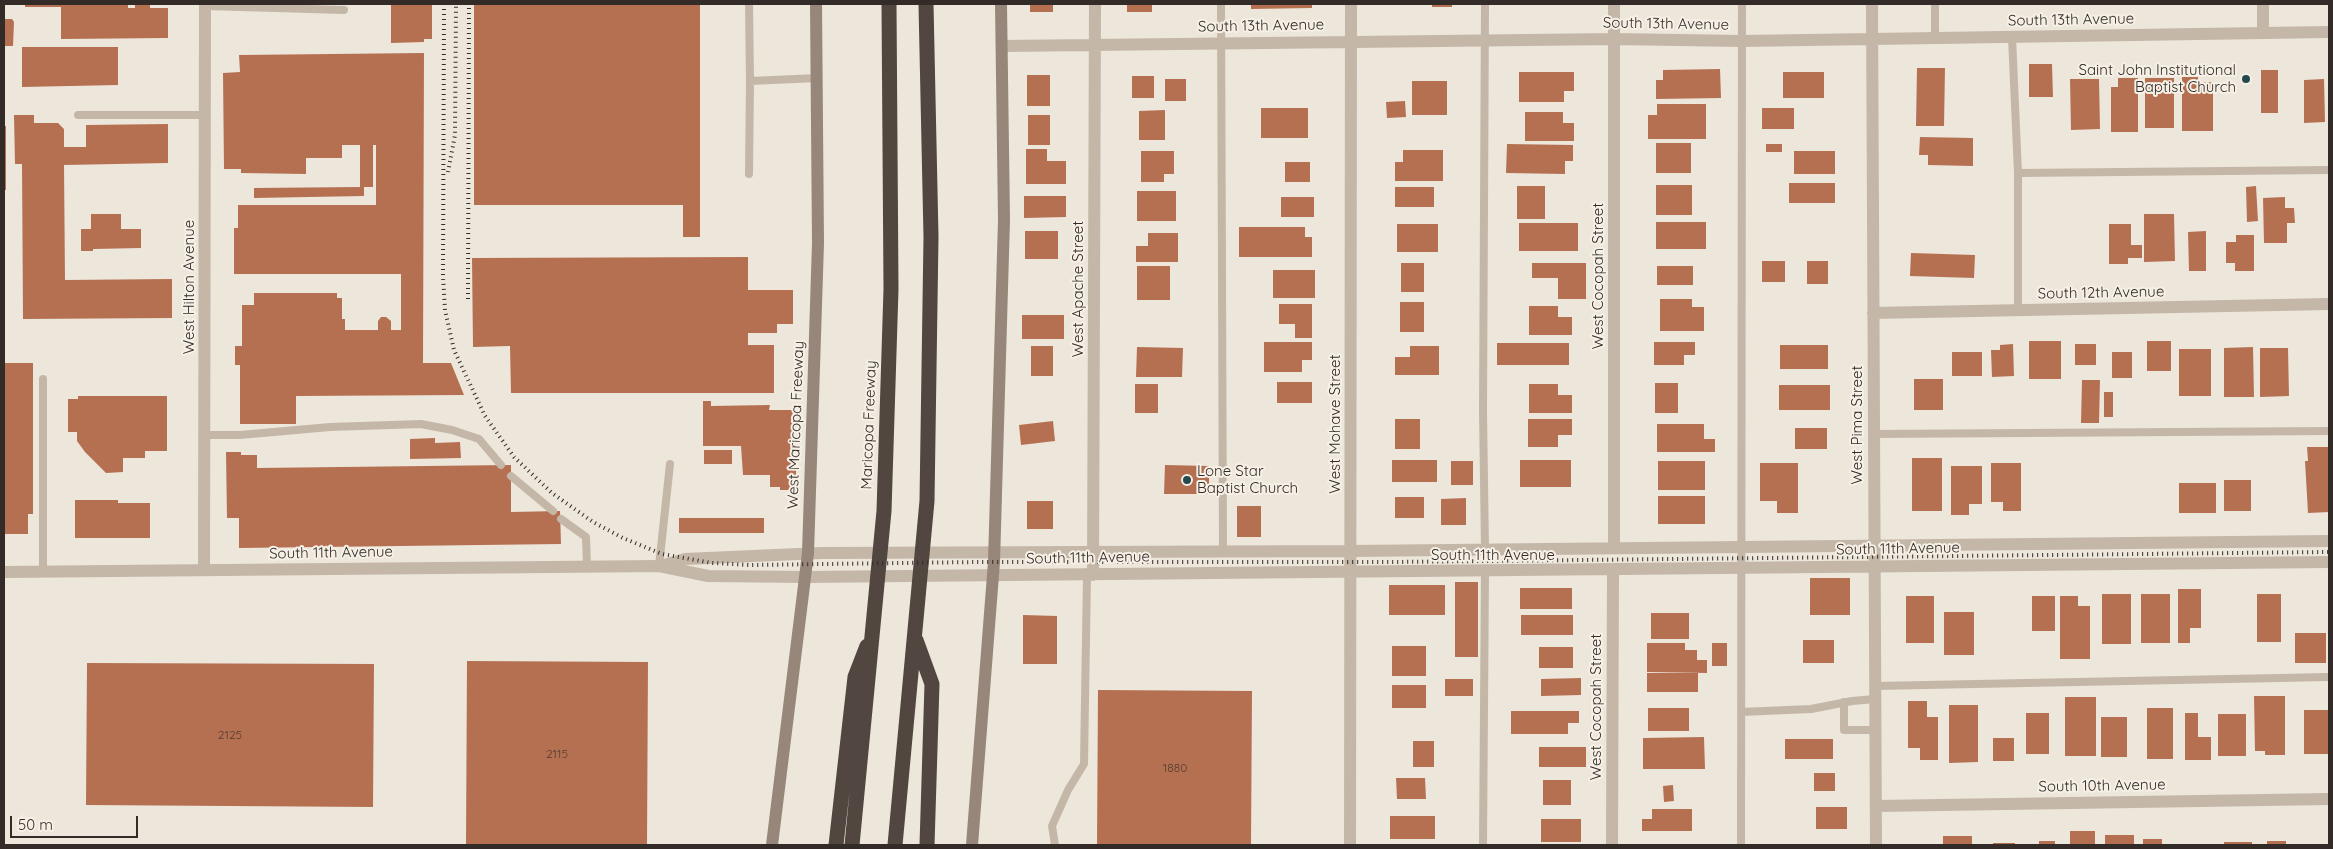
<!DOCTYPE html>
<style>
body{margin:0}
#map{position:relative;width:2333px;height:849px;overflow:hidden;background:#ede6db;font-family:Quicksand,sans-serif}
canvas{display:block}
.frame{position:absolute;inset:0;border:5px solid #322b27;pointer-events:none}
.scale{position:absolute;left:10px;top:816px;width:128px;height:22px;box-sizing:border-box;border:2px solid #322b27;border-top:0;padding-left:6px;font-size:15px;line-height:18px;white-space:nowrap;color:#322b27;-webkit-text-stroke:4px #f6f0e6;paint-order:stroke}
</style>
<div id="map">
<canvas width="2333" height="849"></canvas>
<div class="frame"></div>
<div class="scale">50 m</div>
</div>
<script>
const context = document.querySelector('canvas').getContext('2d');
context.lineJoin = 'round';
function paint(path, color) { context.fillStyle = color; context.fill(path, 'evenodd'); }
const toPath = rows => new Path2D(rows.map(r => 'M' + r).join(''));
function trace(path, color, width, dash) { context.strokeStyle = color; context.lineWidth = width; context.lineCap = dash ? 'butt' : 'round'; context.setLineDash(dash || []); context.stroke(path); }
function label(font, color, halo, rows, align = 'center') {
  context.font = font + ' Quicksand,sans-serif'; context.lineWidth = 4; context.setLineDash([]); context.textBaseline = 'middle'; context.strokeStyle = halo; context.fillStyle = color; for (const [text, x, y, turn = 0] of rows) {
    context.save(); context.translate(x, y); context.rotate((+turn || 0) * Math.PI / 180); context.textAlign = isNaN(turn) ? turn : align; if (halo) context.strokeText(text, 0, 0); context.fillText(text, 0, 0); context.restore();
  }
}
paint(toPath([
 [25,4,128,4,128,8,135,8,135,4,150,4,150,8,168,8,168,38,61,39,61,7,25,7],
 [391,4,432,4,432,39,424,39,424,42,391,43],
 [474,4,700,4,700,237,683,237,683,205,474,205],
 [1030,4,1053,4,1053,12,1030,12],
 [1127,4,1152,4,1152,12,1127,12],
 [1251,4,1312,4,1312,8,1251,9],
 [1432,4,1452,4,1452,7,1432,7],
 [4,19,12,19,14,22,13,46,4,46],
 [22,47,118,47,118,85,22,87],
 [424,53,423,363,451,363,464,395,296,396,296,424,240,424,240,365,235,365,235,346,242,346,242,305,254,305,254,293,337,293,337,298,342,298,342,319,345,319,345,330,378,330,378,321,381,317,386,317,391,321,391,330,401,330,401,274,234,274,234,228,238,228,238,205,376,205,376,145,373,145,373,187,364,187,364,196,254,198,254,188,360,187,360,145,342,145,342,158,306,158,306,174,241,173,241,169,224,169,223,73,240,72,239,55],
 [2029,64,2052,64,2053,97,2029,97],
 [1917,68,1945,68,1944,126,1916,126],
 [1720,69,1721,98,1656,99,1656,80,1663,80,1663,70],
 [2261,70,2278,70,2278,113,2261,113],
 [1519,72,1574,72,1574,91,1564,91,1564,102,1519,102],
 [1783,72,1824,72,1824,98,1783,98],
 [1027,75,1050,75,1050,106,1027,106],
 [1132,76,1154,76,1154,98,1132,98],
 [2182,77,2198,77,2198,83,2213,82,2213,131,2182,131],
 [2118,78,2138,78,2138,132,2111,132,2111,87,2118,87],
 [2145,78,2174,78,2174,128,2145,128],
 [1165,79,1186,79,1186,101,1165,101],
 [2070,79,2099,79,2100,129,2071,130],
 [2324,79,2325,122,2304,123,2304,80],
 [1412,81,1447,81,1447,115,1412,115],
 [1405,101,1406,117,1387,118,1386,102],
 [1657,104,1706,104,1706,139,1648,139,1648,115,1657,115],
 [1261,108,1308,108,1308,138,1261,138],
 [1762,108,1794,108,1794,129,1762,129],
 [1165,110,1165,140,1139,140,1139,111],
 [1525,112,1563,112,1563,123,1574,123,1574,141,1525,141],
 [14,115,34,115,34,123,58,123,64,129,64,147,86,147,86,125,168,124,168,163,64,165,65,280,172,279,172,318,23,319,22,164,15,164],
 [1028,115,1050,115,1050,145,1028,145],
 [4,126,6,126,6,190,4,190],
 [1920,137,1973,138,1973,166,1928,165,1928,155,1919,155],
 [1656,143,1691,143,1691,173,1656,173],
 [1507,144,1573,145,1573,161,1565,161,1565,174,1506,173],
 [1766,144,1782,144,1782,152,1766,152],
 [1026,149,1047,149,1047,161,1066,161,1066,184,1026,184],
 [1403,150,1443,150,1443,181,1395,181,1395,162,1403,162],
 [1141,151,1174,151,1174,174,1164,174,1164,182,1141,182],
 [1794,151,1835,151,1835,174,1794,174],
 [1285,162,1310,162,1310,182,1285,182],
 [1789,183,1835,183,1835,203,1789,203],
 [1656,185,1692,185,1692,215,1656,215],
 [1517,186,1545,186,1545,219,1517,219],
 [2256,186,2258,221,2247,222,2246,187],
 [1395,187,1434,187,1434,207,1395,207],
 [1137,191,1176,191,1176,221,1137,221],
 [1024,196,1066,196,1066,217,1024,218],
 [1281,197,1314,197,1314,217,1281,217],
 [2285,197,2285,208,2294,208,2295,223,2287,223,2287,243,2264,243,2263,198],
 [91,214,121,214,121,229,141,229,141,248,93,249,93,251,81,251,81,229,91,229],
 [2144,214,2174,214,2175,261,2144,262],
 [1656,222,1706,222,1706,249,1656,249],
 [1519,223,1578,223,1578,251,1519,251],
 [1397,224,1438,224,1438,252,1397,252],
 [2109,224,2131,224,2131,245,2142,245,2142,258,2128,258,2128,264,2109,264],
 [1239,227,1305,227,1305,237,1312,237,1312,257,1239,257],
 [1025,231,1058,231,1058,259,1025,259],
 [2206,231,2206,271,2189,271,2188,232],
 [1148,233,1178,233,1178,262,1136,262,1136,246,1148,246],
 [2236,235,2254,235,2254,271,2235,271,2235,263,2226,263,2226,242,2236,242],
 [1911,253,1975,255,1974,278,1910,276],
 [748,257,748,290,793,290,793,324,777,324,777,333,748,333,748,345,774,345,774,393,511,393,510,346,473,347,472,258],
 [1762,261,1785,261,1785,282,1762,282],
 [1807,261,1828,261,1828,284,1807,284],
 [1401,263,1424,263,1424,292,1401,292],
 [1532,263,1586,263,1586,299,1558,299,1558,278,1532,278],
 [1137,266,1170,266,1170,300,1137,300],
 [1657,266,1693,266,1693,285,1657,285],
 [1273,270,1315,270,1315,298,1273,298],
 [1660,299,1692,299,1692,307,1704,307,1704,331,1660,331],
 [1400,302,1424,302,1424,332,1400,332],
 [1279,304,1312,304,1312,338,1295,338,1295,324,1279,324],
 [1529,306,1558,306,1558,317,1572,317,1572,335,1529,335],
 [1022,315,1064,315,1064,339,1022,339],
 [2029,341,2061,341,2061,379,2029,379],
 [2147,341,2171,341,2171,371,2147,371],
 [1264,342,1312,342,1312,360,1302,360,1302,372,1264,372],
 [1654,342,1695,342,1695,355,1684,355,1684,365,1654,365],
 [1497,343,1569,343,1569,365,1497,365],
 [2013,344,2014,376,1992,377,1991,350,2000,350,2000,345],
 [2075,344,2096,344,2096,365,2075,365],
 [1780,345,1828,345,1828,369,1780,369],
 [1031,346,1053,346,1053,376,1031,376],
 [1410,346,1439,346,1439,375,1395,375,1395,357,1410,357],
 [1137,347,1183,348,1182,377,1136,377],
 [2253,347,2254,397,2224,397,2224,348],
 [2260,348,2288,348,2289,396,2260,397],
 [2179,349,2211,349,2211,396,2179,396],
 [1952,352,1982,352,1982,376,1952,376],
 [2112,352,2132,352,2132,378,2112,378],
 [4,363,33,363,33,514,28,514,28,534,4,534],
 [1914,379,1943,379,1943,410,1914,410],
 [2082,380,2100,380,2099,423,2081,423],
 [1277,382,1312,382,1312,403,1277,403],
 [1655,383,1678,383,1678,413,1655,413],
 [1135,384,1158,384,1158,413,1135,413],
 [1529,384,1558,384,1558,395,1572,395,1572,413,1529,413],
 [1779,385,1830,385,1830,410,1779,410],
 [2104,392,2113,392,2113,417,2104,417],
 [78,396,167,396,167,451,145,451,145,458,123,458,123,472,106,473,85,452,77,441,77,432,68,432,68,399,78,399],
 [703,401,711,401,711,406,770,405,769,410,793,410,793,466,796,466,796,490,780,490,780,487,770,487,770,475,743,475,741,446,703,446],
 [1395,419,1420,419,1420,449,1395,449],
 [1528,419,1572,419,1572,435,1558,435,1558,447,1528,447],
 [1053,421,1055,441,1021,445,1019,425],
 [1657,424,1704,424,1704,439,1715,439,1715,452,1657,452],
 [1795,428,1827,428,1827,449,1795,449],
 [435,438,435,443,460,442,461,458,410,459,410,439],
 [2307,447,2329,447,2329,512,2308,513,2305,461,2308,461],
 [704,450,732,450,732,464,704,464],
 [226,452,241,452,241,455,257,455,257,468,511,465,511,512,560,511,561,544,239,548,239,518,227,518],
 [1912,458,1942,458,1942,511,1912,511],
 [1392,460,1437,460,1437,482,1392,482],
 [1520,460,1571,460,1571,487,1520,487],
 [1451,461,1473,461,1473,485,1451,485],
 [1658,461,1705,461,1705,490,1658,490],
 [1760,463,1798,463,1798,513,1777,513,1777,501,1760,501],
 [1991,463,2021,463,2021,511,2003,511,2003,502,1991,502],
 [1165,465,1209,466,1209,494,1164,494],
 [1951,466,1982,466,1982,504,1969,504,1969,515,1951,515],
 [2224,480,2251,480,2251,511,2224,511],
 [2179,483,2216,483,2216,513,2179,513],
 [1658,496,1705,496,1705,524,1658,524],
 [1395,497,1424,497,1424,518,1395,518],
 [1466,498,1466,525,1441,525,1441,499],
 [75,500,118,500,118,503,150,503,150,538,75,538],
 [1027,501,1053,501,1053,529,1027,529],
 [1237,506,1261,506,1261,537,1237,537],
 [679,518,764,518,764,533,679,533],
 [1810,578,1850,578,1850,615,1810,615],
 [1455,582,1478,582,1478,657,1455,657],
 [1389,585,1445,585,1445,615,1389,615],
 [1520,588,1572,588,1572,609,1520,609],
 [2178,589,2201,589,2201,628,2190,628,2190,643,2178,643],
 [2102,594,2131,594,2131,644,2102,644],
 [2141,594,2170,594,2170,643,2141,643],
 [2257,594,2281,594,2281,642,2257,642],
 [1906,596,1934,596,1934,643,1906,643],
 [2032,596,2055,596,2055,631,2032,631],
 [2060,596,2078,596,2078,606,2090,606,2090,659,2060,659],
 [1944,612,1974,612,1974,655,1944,655],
 [1651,613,1689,613,1689,639,1651,639],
 [1023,615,1057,616,1057,664,1023,664],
 [1521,615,1573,615,1573,635,1521,635],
 [2295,633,2326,633,2326,663,2295,663],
 [1803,640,1834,640,1834,663,1803,663],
 [1647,643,1685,643,1685,650,1697,650,1697,660,1707,660,1707,673,1647,672],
 [1712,643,1727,643,1727,666,1712,666],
 [1392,646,1426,646,1426,676,1392,676],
 [1539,647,1573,647,1573,668,1539,668],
 [467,661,648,662,647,845,466,845],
 [87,663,374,664,373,807,86,805],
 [1647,673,1698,673,1698,692,1647,692],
 [1581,678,1581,695,1541,696,1541,679],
 [1445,679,1473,679,1473,696,1445,696],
 [1392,685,1426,685,1426,708,1392,708],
 [1098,690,1252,691,1251,845,1097,845],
 [2254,696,2285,696,2285,755,2265,755,2265,751,2255,751],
 [2065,697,2096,697,2096,756,2065,756],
 [1908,701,1927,701,1927,717,1938,717,1938,760,1920,760,1920,748,1908,748],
 [1949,705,1978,705,1978,762,1949,763],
 [1648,708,1689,708,1689,731,1648,731],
 [2147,708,2173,708,2173,759,2147,759],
 [2304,710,2328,710,2328,754,2304,754],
 [1511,711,1579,711,1579,723,1568,723,1568,734,1511,734],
 [2026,713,2049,713,2049,754,2026,754],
 [2185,713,2198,713,2198,737,2211,737,2211,760,2185,760],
 [2218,714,2246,714,2246,756,2218,756],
 [2101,717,2127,717,2127,757,2101,757],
 [1704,737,1705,769,1643,769,1643,738],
 [1993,738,2014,738,2014,761,1993,761],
 [1785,739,1833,739,1833,759,1785,759],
 [1413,741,1434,741,1434,767,1413,767],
 [1539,747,1586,747,1586,767,1539,767],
 [1814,773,1835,773,1835,791,1814,791],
 [1396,778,1425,778,1426,799,1397,799],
 [1543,780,1571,780,1571,805,1543,805],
 [1673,785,1674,801,1664,802,1663,786],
 [1816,807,1847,807,1847,829,1816,829],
 [1652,809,1692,809,1692,831,1642,831,1642,819,1652,819],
 [1390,816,1435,816,1435,839,1390,839],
 [1541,819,1581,819,1581,842,1541,842],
 [2070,831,2095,831,2095,845,2070,845],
 [2105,835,2134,835,2134,845,2105,845],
 [1943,836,1972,836,1972,845,1943,845],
 [2143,839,2162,839,2162,845,2143,845],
 [2039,841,2055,841,2055,845,2039,845],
 [2267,841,2286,841,2286,845,2267,845],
 [2224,842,2252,842,2252,845,2224,845],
 [1993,843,2015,843,2015,845,1993,845]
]), '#b57052');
trace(toPath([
 [749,4,750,81,818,78],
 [1221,4,1223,551],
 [1935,4,1935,38],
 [205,6,344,10],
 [2012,37,2018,173,2018,311],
 [78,115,205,115],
 [2018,173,2329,170],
 [749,174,750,81],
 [43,379,43,572],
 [1874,434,2329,431],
 [205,435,240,435,330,427,421,424,452,430,479,439,501,465],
 [511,476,553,511],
 [561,519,586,537,587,567],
 [1485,549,1483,412,1485,4],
 [659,566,670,464],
 [1875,686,2329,677],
 [1844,702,1844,730,1876,730],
 [1741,712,1811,709,1852,701,1875,699],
 [1055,845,1052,826,1068,790,1084,764,1087,575],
 [1483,845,1485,571],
 [1741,845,1742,4]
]), '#c4b7a8', 8);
trace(toPath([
 [1872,4,1876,845],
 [2263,4,2263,32],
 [1003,46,1614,39,1741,41,2329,32],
 [1873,313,2329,304],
 [1614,548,1614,4],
 [664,565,685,559,821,553,1351,551,2329,541],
 [204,570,205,4],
 [4,572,659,566,708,576,806,577,2329,562],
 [1093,575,1095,4],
 [1876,806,2329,799],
 [1350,845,1351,4],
 [1612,845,1613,570]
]), '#c4b7a8', 12);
trace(toPath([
 [772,845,808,553,818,243,816,4],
 [972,845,994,562,1004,220,1001,4]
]), '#97867a', 12);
trace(toPath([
 [916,640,932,684,927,845],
 [836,845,855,677,867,646],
 [852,845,884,511,891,289,889,4],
 [895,845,927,501,931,237,926,4]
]), '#514640', 15);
trace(toPath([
 [444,4,443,276,445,310,454,350,485,416,514,457,552,493,593,522,623,538,662,554,712,563,750,565,978,562,1393,562,2329,552],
 [448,172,455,135,456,4],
 [468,299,469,4]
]), '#322b27', 4, [1, 4]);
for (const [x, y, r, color] of [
 [2246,79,5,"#23484d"],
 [1187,480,5,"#23484d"]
]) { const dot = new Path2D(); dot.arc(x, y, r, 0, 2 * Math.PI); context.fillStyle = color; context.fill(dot); trace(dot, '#f6f0e6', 2); }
label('12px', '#533c32', null, [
 ["2125",230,735],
 ["2115",557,754],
 ["1880",1175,768]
]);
label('15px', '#322b27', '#f6f0e6', [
 ["South 13th Avenue",2071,20,-1],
 ["South 13th Avenue",1666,24,1],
 ["South 13th Avenue",1261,26,-1],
 ["West Cocopah Street",1598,276,-90],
 ["West Hilton Avenue",189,287,-90],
 ["West Apache Street",1078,289,-90],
 ["South 12th Avenue",2101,293,-1],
 ["West Mohave Street",1335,424,-90],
 ["West Maricopa Freeway",796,425,-88],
 ["Maricopa Freeway",869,425,-88],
 ["West Pima Street",1857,425,-90],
 ["South 11th Avenue",1898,549,-1],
 ["South 11th Avenue",331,553,-1],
 ["South 11th Avenue",1493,555],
 ["South 11th Avenue",1088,558,-1],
 ["West Cocopah Street",1596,707,-90],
 ["South 10th Avenue",2102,786,-1]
]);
label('15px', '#322b27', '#f6f0e6', [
 ["Saint John Institutional",2236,70],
 ["Baptist Church",2236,87],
 ["Lone Star",1197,471,"left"],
 ["Baptist Church",1197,488,"left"]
], 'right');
</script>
